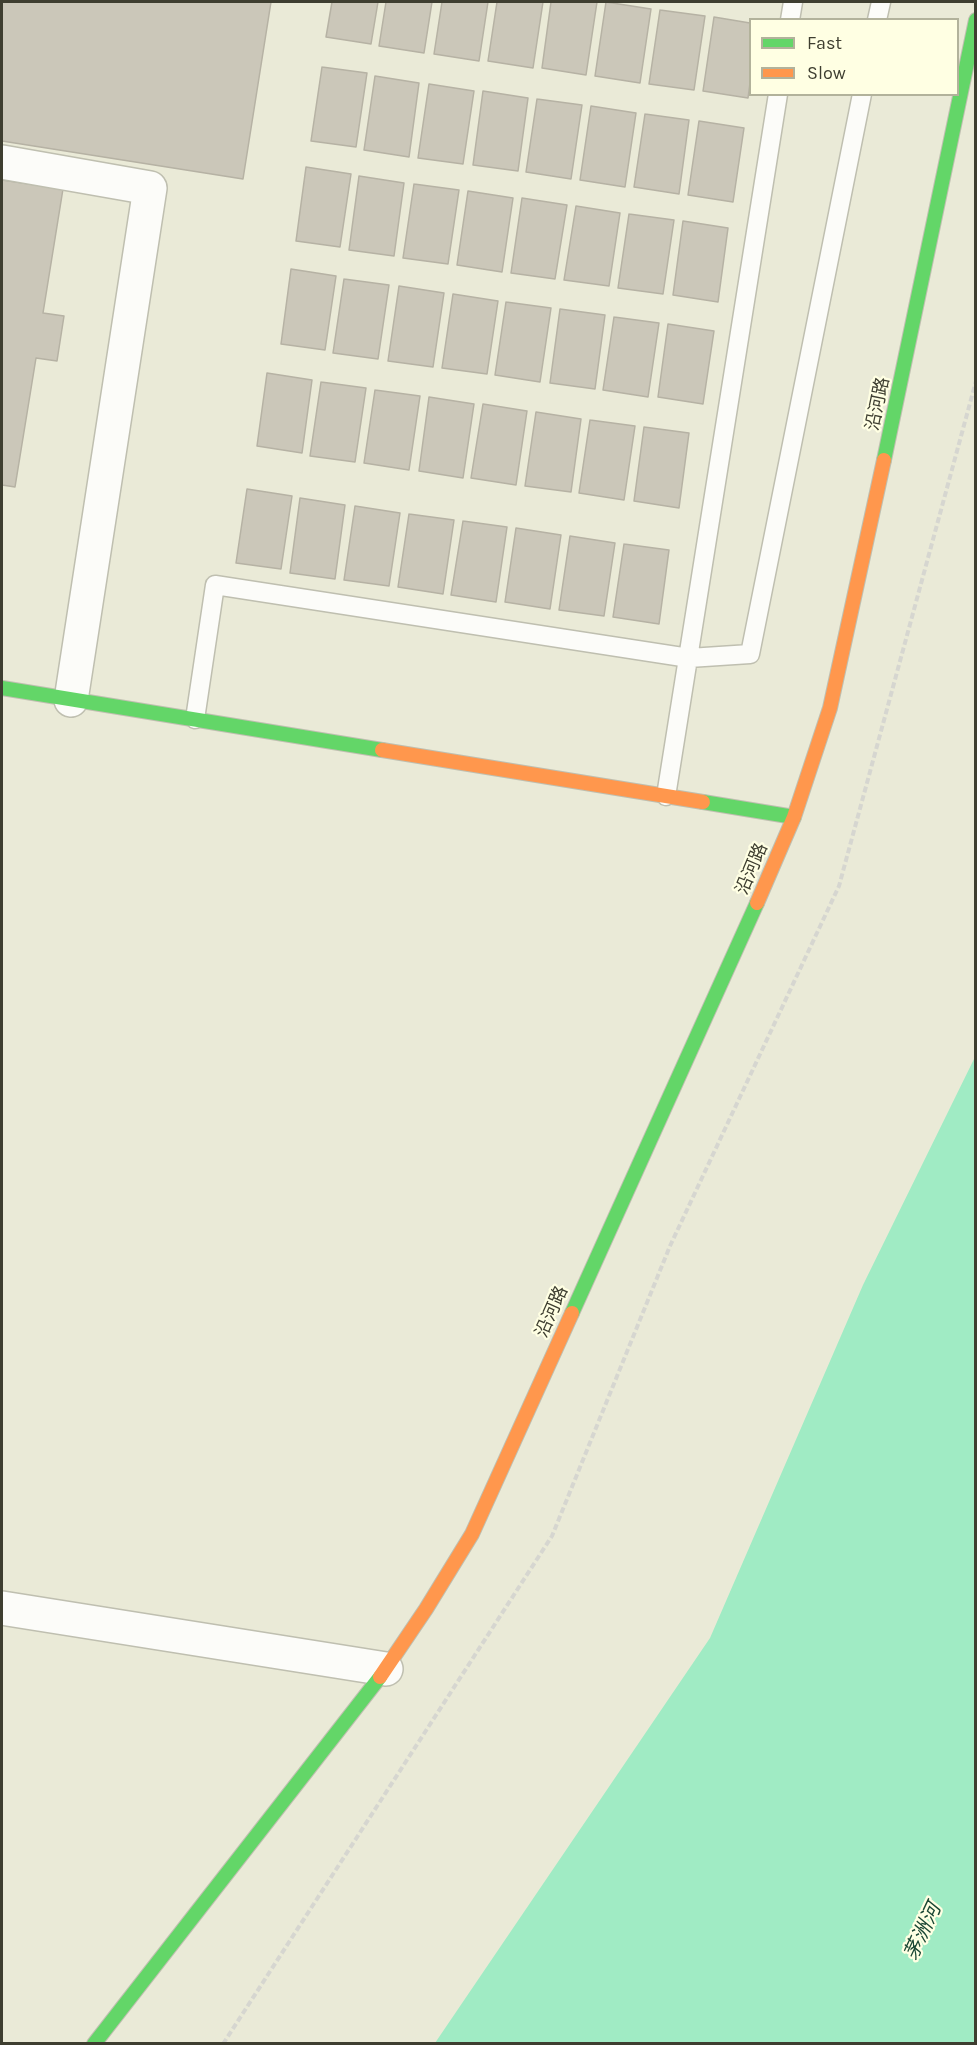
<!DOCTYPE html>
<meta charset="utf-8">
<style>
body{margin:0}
#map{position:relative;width:977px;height:2045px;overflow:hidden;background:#eaead7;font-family:Karla,sans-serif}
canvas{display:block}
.frame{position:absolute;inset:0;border:3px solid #3e3e30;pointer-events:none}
.legend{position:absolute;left:749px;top:18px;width:210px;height:78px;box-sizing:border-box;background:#ffffe3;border:2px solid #b2b29b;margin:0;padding:8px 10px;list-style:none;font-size:18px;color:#3e3e30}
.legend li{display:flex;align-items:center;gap:12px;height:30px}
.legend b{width:30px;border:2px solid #b2b29b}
</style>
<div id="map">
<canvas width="977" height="2045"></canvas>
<div class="frame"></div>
<ul class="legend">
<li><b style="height:8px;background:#63d668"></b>Fast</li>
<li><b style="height:8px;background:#ff974d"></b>Slow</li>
</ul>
</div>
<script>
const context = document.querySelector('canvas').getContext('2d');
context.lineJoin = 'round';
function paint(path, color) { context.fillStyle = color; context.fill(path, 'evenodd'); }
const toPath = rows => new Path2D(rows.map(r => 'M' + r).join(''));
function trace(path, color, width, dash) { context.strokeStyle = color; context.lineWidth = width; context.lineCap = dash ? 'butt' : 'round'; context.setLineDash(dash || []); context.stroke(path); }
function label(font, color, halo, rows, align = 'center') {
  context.font = font + ' Karla,"Noto Sans SC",sans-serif'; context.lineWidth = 4.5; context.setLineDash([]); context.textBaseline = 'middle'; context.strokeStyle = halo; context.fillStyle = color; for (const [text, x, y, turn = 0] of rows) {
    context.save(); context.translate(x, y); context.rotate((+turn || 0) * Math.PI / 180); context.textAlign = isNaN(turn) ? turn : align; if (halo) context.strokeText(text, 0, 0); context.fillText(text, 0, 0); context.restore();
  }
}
paint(toPath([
 [975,1057,975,2043,435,2043,710,1638,863,1285]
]), '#a0ebc4');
const building = toPath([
 [2,2,271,2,243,179,2,141,2,2],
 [332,2,378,2,371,44,326,37,332,2],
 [386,2,432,2,424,53,379,46,386,2],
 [442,2,488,2,479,61,434,54,442,2],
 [497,2,543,2,533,68,488,61,497,2],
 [551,2,597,2,586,75,542,68,551,2],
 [606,2,651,9,640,83,595,76,606,2],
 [660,10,705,16,694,90,649,84,660,10],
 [714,17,750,23,750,83,748,98,703,91,714,17],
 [322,67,367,73,356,147,311,141,322,67],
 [375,76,419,83,409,157,364,150,375,76],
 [429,84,474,91,463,164,418,158,429,84],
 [483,91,528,98,518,171,473,165,483,91],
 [537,99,582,105,571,179,526,172,537,99],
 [591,106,636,113,625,187,580,180,591,106],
 [645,114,689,120,679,194,634,187,645,114],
 [699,121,744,128,733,202,688,195,699,121],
 [306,167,351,174,340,247,296,241,306,167],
 [359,176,404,183,394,256,349,250,359,176],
 [2,180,63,189,43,313,64,316,57,361,36,358,15,487,2,485,2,180],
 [414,184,459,190,448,264,403,258,414,184],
 [468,191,513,198,502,272,457,265,468,191],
 [522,198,567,205,555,279,511,273,522,198],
 [576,206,620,213,609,286,564,280,576,206],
 [629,214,674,220,663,294,618,288,629,214],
 [683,221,728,228,718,302,673,295,683,221],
 [291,269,336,276,325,350,281,344,291,269],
 [344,279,389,285,378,359,333,353,344,279],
 [399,286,444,293,433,367,388,361,399,286],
 [453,294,498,301,487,374,442,368,453,294],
 [506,302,551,308,540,382,495,375,506,302],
 [560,309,605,315,595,389,550,383,560,309],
 [614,317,659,323,648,397,603,390,614,317],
 [668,324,714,331,703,404,658,397,668,324],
 [267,373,312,380,302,453,257,446,267,373],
 [321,382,366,388,355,462,310,456,321,382],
 [375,390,420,396,409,470,364,463,375,390],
 [429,397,474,404,463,478,419,471,429,397],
 [483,404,527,411,516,485,471,478,483,404],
 [536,412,581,419,571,492,525,486,536,412],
 [590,420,635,426,624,500,579,493,590,420],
 [644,427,689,433,679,508,634,501,644,427],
 [247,489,292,496,281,569,236,563,247,489],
 [300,498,345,505,335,579,290,573,300,498],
 [355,506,400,513,389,586,344,580,355,506],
 [409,514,454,520,443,594,398,587,409,514],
 [463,521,507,527,496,602,451,595,463,521],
 [516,528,561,535,550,609,505,602,516,528],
 [570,536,615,543,604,616,559,610,570,536],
 [624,544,669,550,659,624,613,617,624,544]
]);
paint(building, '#cbc7b9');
trace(building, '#b6b2a4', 1.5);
const lane = toPath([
 [790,20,793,2],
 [877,20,881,2],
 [195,719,215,585,689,658,750,654,862,94],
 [666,796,778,94]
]);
const street = toPath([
 [2,162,150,188,71,700],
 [2,1608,386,1669]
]);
const fast = toPath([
 [884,460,976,20],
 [2,688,382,750],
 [703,802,794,817],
 [572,1313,757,903],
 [94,2044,380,1677]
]);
const slow = toPath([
 [382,750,703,802],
 [757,903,794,817,830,708,884,460],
 [380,1677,426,1609,472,1534,572,1313]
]);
trace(lane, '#bfbfb0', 21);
trace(street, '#bfbfb0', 36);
trace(fast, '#bfbfb0', 16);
trace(slow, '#bfbfb0', 16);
trace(toPath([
 [223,2044,552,1536,670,1246,839,886,976,381]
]), '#d6d6d0', 4, [6, 3]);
trace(lane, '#fcfcf9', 18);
trace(street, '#fcfcf9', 33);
trace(fast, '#63d668', 14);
trace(slow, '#ff974d', 14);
label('18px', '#3e3e30', '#ffffe3', [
 ["沿河路",878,404,-78],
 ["沿河路",752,869,-67],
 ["沿河路",552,1312,-66]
]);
label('italic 20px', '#1b4835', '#ffffe3', [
 ["茅洲河",923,1932,-65]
]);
</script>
